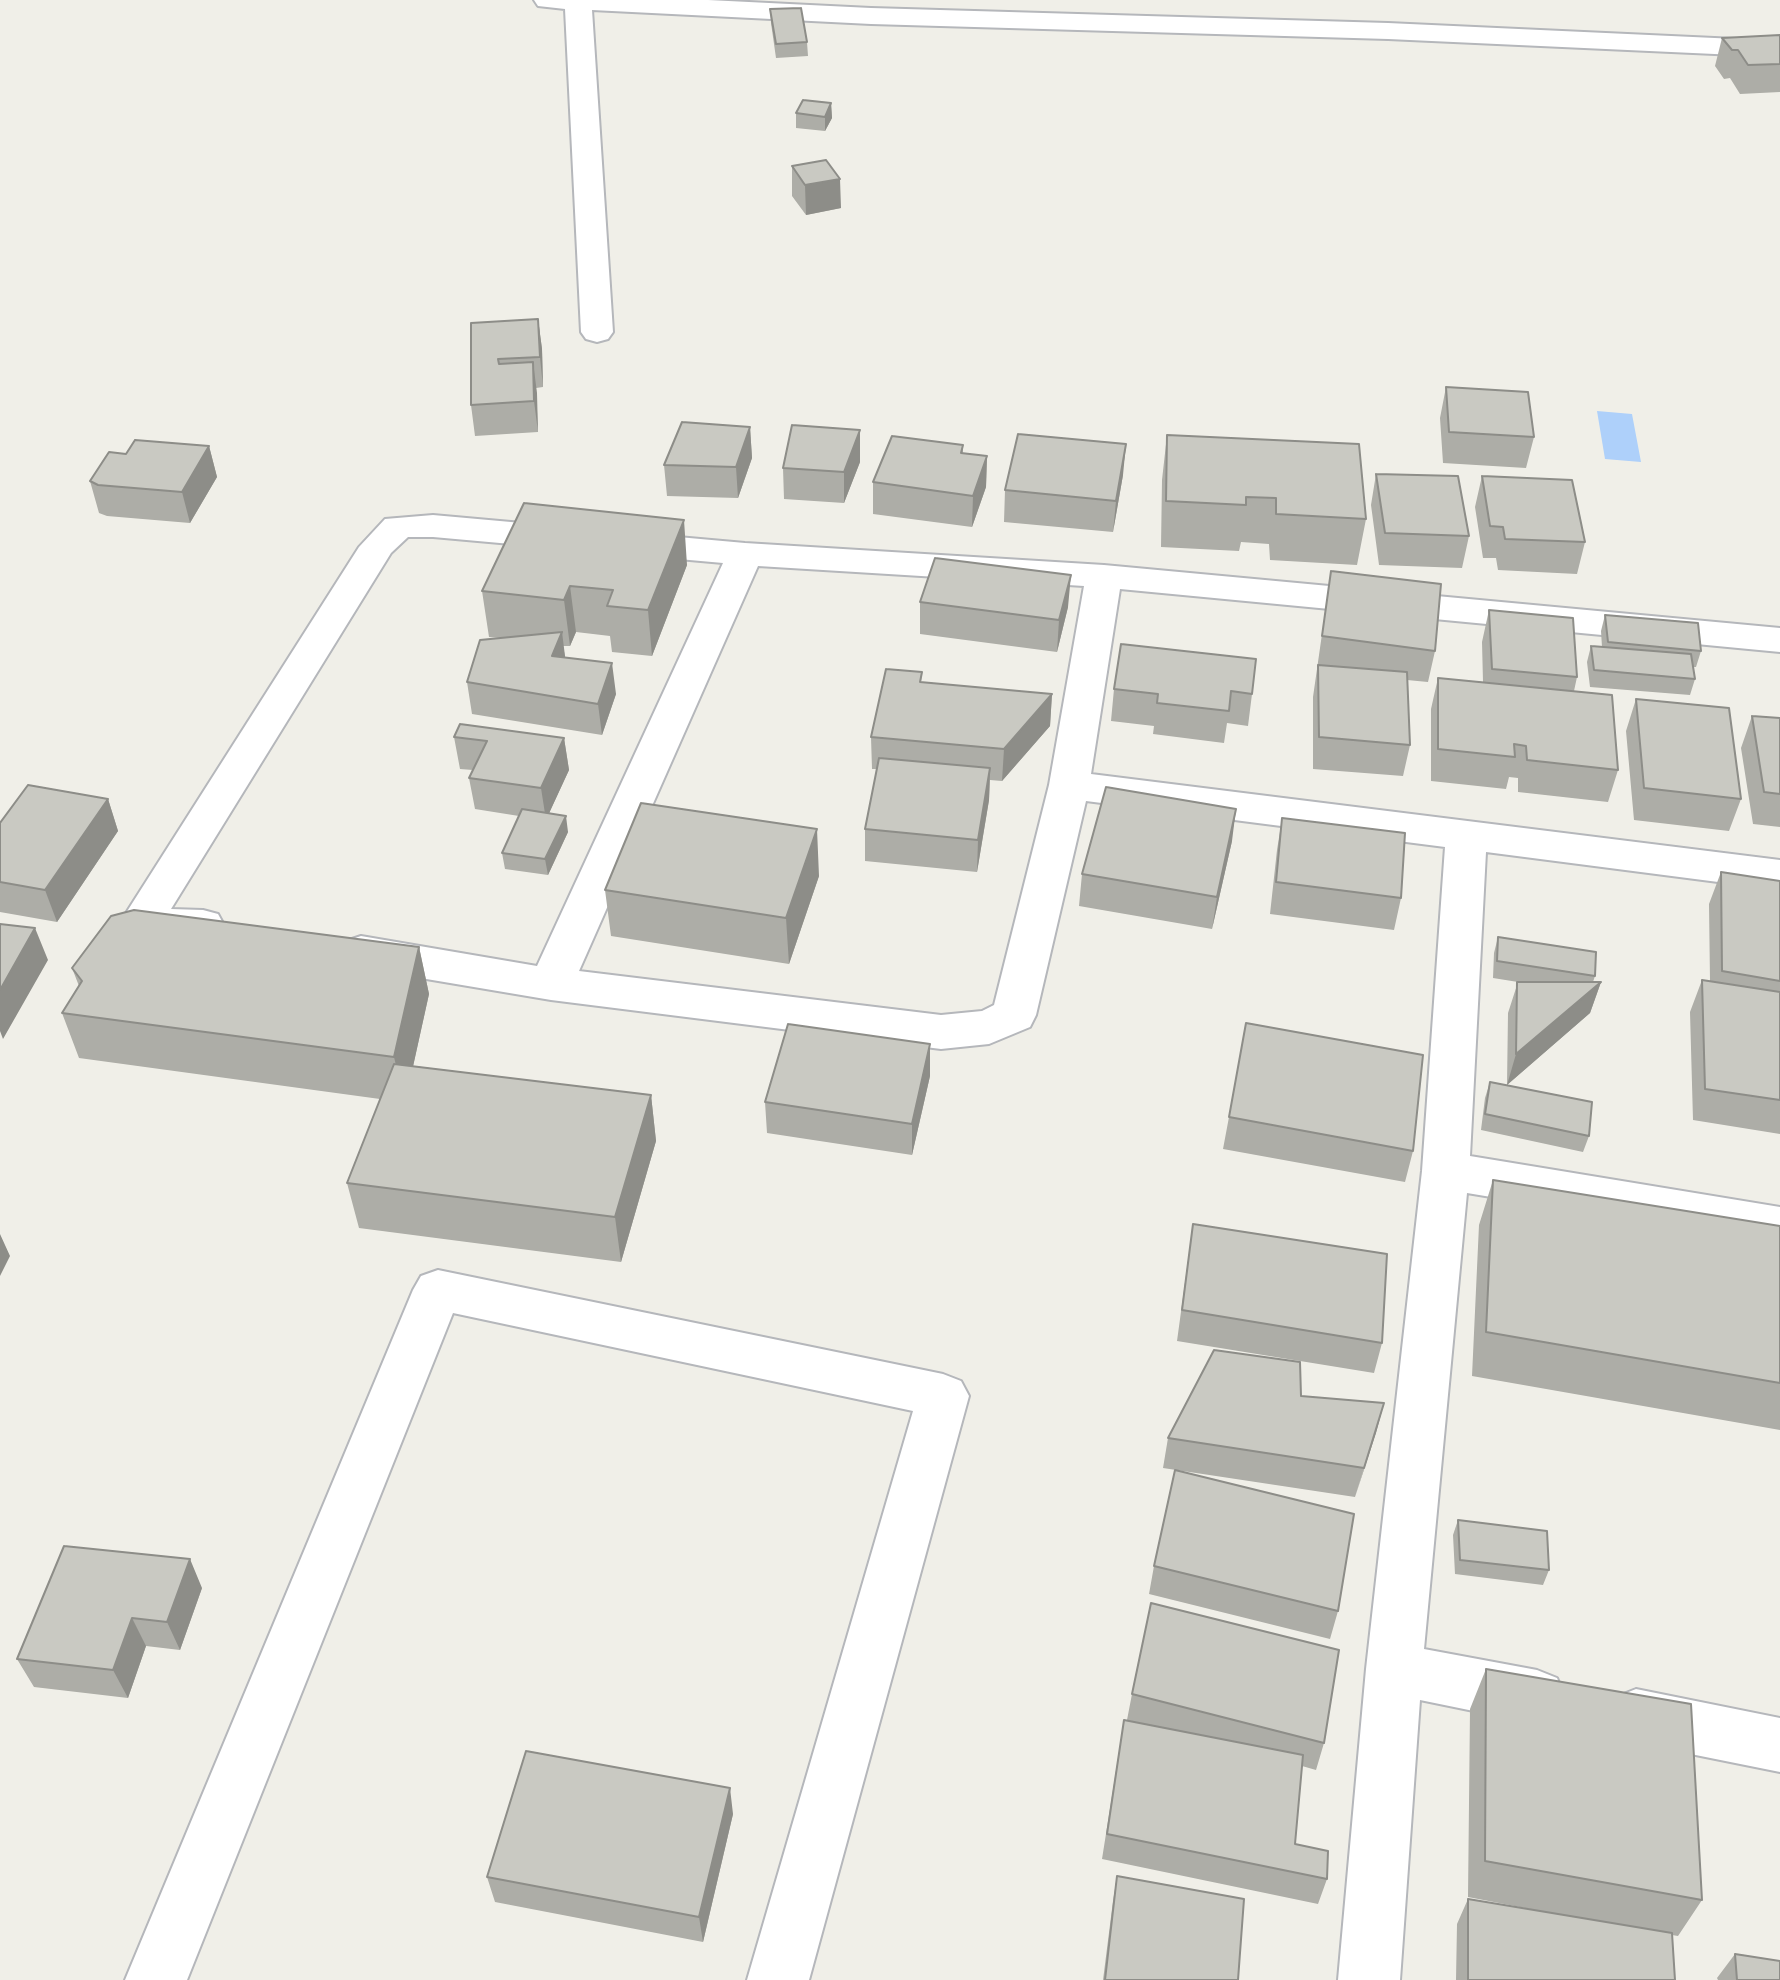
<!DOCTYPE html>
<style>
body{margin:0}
canvas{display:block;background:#f0efe8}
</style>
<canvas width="1780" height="1980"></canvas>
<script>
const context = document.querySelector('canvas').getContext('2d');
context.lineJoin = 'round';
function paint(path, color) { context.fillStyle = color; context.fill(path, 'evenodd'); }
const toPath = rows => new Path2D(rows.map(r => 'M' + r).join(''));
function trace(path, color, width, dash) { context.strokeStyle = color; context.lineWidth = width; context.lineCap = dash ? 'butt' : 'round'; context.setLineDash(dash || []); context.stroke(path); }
paint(toPath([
 [1597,411,1632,414,1641,462,1605,459]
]), '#aed0fa');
const street = toPath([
 [534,0,708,0,871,8,1388,23,1780,41,1780,57,1388,39,871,24,592,10,613,332,608,339,597,342,586,339,581,332,565,9,538,6,534,0],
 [433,515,745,543,1104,565,1780,628,1780,652,1120,589,1091,774,1780,860,1780,890,1486,852,1470,1156,1780,1207,1780,1245,1467,1193,1424,1649,1537,1670,1557,1678,1565,1697,1557,1716,1537,1724,1420,1700,1400,1980,1338,1980,1366,1669,1422,1171,1445,847,1086,801,1036,1015,1030,1027,989,1044,941,1049,551,1000,361,968,346,963,339,952,346,941,361,936,537,966,723,563,433,537,408,537,391,553,171,909,203,910,218,914,224,925,218,936,203,940,164,940,149,936,132,924,126,913,359,547,385,519,433,515],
 [758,566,1084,586,1049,785,994,1005,982,1011,941,1015,579,971,758,566],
 [438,1270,943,1374,961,1381,969,1396,809,1980,747,1980,913,1411,453,1313,187,1980,125,1980,413,1290,421,1276,438,1270],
 [1636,1689,1780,1718,1780,1772,1636,1743,1616,1735,1608,1716,1616,1697,1636,1689]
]);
trace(street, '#b5b7bb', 4);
paint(street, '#fff');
paint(toPath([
 [770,9,807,42,808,56,776,58,771,23],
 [1780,35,1780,92,1740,94,1730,78,1724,79,1715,66,1722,38],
 [831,103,832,118,825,131,796,128,796,113],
 [792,166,841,208,806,215,792,196],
 [538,319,542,349,543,387,536,388,538,432,475,436,471,405,471,323],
 [1446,387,1534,437,1526,468,1443,463,1440,418],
 [750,427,752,458,738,498,667,496,664,465],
 [1167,435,1366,519,1357,565,1270,560,1269,544,1241,542,1239,551,1161,547,1162,480],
 [963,445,963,453,987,456,986,487,972,527,873,514,873,482],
 [209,446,217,477,190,523,107,516,99,513,90,481,126,454],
 [860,462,844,503,784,499,783,468],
 [1376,474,1469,536,1462,568,1379,565,1371,505],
 [1123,475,1113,532,1004,522,1005,490],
 [1482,476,1585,542,1577,574,1498,570,1496,558,1483,558,1475,507],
 [687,565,652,656,612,652,610,636,576,632,570,646,563,646,565,657,616,694,602,735,472,714,467,682,501,638,489,637,482,591],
 [1331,571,1435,651,1428,682,1407,680,1410,745,1403,776,1313,769,1313,697],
 [920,602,1068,607,1057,652,920,634],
 [1489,610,1577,677,1574,691,1618,770,1608,802,1518,792,1518,778,1509,777,1506,789,1431,781,1431,709,1438,678,1483,682,1482,642],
 [1605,615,1701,651,1696,667,1693,667,1695,679,1690,695,1590,687,1587,662,1591,646,1602,647,1601,631],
 [1121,644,1252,694,1248,726,1227,723,1224,743,1153,734,1154,726,1111,721,1114,689],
 [922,672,921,682,1052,694,1050,726,1002,781,990,780,989,800,977,872,865,861,865,829,877,769,872,769,871,737],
 [1636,699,1741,799,1729,831,1634,820,1626,731],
 [1752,716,1780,718,1780,827,1753,824,1741,748],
 [454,737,564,738,569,770,549,813,568,832,548,875,505,869,502,853,519,816,475,809,469,778,473,770,460,769],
 [108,799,118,831,57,922,0,912,0,823],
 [1282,819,1401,898,1394,930,1270,914,1277,850],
 [1232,841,1212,929,1079,906,1082,874],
 [1721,872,1780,881,1780,1134,1693,1120,1690,1012,1702,980,1710,981,1709,904],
 [819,876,789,964,611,936,605,890],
 [1498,937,1595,976,1593,982,1601,982,1590,1013,1507,1085,1589,1136,1583,1152,1481,1130,1485,1098,1490,1082,1507,1085,1508,1013,1518,982,1493,978,1494,953],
 [419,947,429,994,413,1066,651,1095,656,1141,621,1262,359,1228,347,1183,380,1099,79,1058,62,1013,79,986,72,968],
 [930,1076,912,1155,767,1133,765,1102],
 [1229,1117,1413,1151,1405,1182,1223,1149],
 [1493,1180,1780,1226,1780,1430,1472,1376,1479,1225],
 [1193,1224,1382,1343,1374,1373,1177,1341],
 [1301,1396,1384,1403,1355,1497,1163,1468,1168,1438],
 [1458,1520,1549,1570,1543,1585,1455,1574,1453,1535],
 [1154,1566,1338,1611,1330,1639,1149,1594],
 [202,1588,180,1650,146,1646,128,1698,34,1687,17,1659],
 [1486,1669,1702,1900,1678,1936,1672,1935,1675,1980,1456,1980,1457,1924,1468,1899,1551,1913,1468,1897,1470,1709],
 [1132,1694,1324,1743,1316,1770,1302,1766,1295,1844,1327,1879,1318,1904,1102,1859,1124,1720,1127,1720],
 [733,1814,703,1942,495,1902,487,1877],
 [1117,1876,1238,1980,1103,1980,1113,1901],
 [1735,1954,1780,1980,1718,1980,1717,1978]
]), '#adada7');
paint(toPath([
 [831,103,832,118,825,131,825,117],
 [840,179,841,208,806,215,805,185],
 [538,319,542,349,543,387,540,357],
 [533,362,537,393,538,432,534,401],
 [750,427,752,458,738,498,736,467],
 [860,430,860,462,844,503,844,472],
 [1126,444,1123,475,1113,532,1116,501],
 [209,446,217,477,190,523,182,492],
 [987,456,986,487,972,527,973,496],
 [684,520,687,565,652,656,648,610],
 [1071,575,1068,607,1057,652,1059,620],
 [570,586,576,632,570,646,564,600],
 [562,632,566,664,552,656],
 [612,663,616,694,602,735,598,704],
 [1052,694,1050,726,1002,781,1004,749],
 [564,738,569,770,546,820,541,788],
 [990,768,989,800,977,872,978,840],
 [108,799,118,831,57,922,45,890],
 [1236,809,1232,841,1212,929,1217,897],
 [566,816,568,832,548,875,545,859],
 [817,829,819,876,789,964,786,918],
 [35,928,48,960,3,1039,0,1031,0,990],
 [419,947,429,994,405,1103,394,1057],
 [1601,982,1590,1013,1507,1085,1516,1054],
 [930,1044,930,1076,912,1155,912,1124],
 [651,1095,656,1141,621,1262,615,1217],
 [0,1234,10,1256,0,1276],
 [1384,1403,1376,1433,1355,1497,1364,1468],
 [190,1559,202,1588,180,1650,167,1622],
 [132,1618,146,1646,128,1698,113,1670],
 [730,1788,733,1814,703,1942,699,1917]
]), '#8d8d88');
const building = toPath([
 [801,8,807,42,776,44,770,9,801,8],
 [1780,35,1780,64,1748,65,1738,50,1732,50,1722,38,1780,35],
 [803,100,831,103,825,117,796,113,803,100],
 [826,160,840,179,805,185,792,166,826,160],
 [538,319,540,357,498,359,499,364,533,362,534,401,471,405,471,323,538,319],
 [1446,387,1528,392,1534,437,1449,432,1446,387],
 [682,422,750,427,736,467,664,465,682,422],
 [792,425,860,430,844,472,783,468,792,425],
 [1018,434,1126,444,1116,501,1005,490,1018,434],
 [1167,435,1359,444,1366,519,1276,514,1276,498,1246,497,1246,505,1166,501,1167,435],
 [892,436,963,445,961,453,987,456,973,496,873,482,892,436],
 [135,440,209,446,182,492,98,485,90,481,109,452,126,454,135,440],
 [1376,474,1458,476,1469,536,1385,533,1376,474],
 [1482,476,1572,480,1585,542,1505,539,1503,527,1490,526,1482,476],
 [524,503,684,520,648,610,607,606,613,590,570,586,564,600,482,591,524,503],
 [935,558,1071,575,1059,620,920,602,935,558],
 [1331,571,1441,584,1435,651,1322,636,1331,571],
 [1489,610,1573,618,1577,677,1492,669,1489,610],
 [1605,615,1698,623,1701,651,1608,642,1605,615],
 [562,632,552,656,612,663,598,704,467,682,480,640,562,632],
 [1121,644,1256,659,1252,694,1231,691,1229,711,1157,703,1158,694,1114,689,1121,644],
 [1591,646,1691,654,1695,679,1594,670,1591,646],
 [1318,665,1407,672,1410,745,1319,737,1318,665],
 [886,669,922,672,920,682,1052,694,1004,749,871,737,886,669],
 [1438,678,1612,695,1618,770,1527,760,1526,746,1514,744,1515,757,1438,749,1438,678],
 [1636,699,1729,708,1741,799,1644,788,1636,699],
 [1752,716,1780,718,1780,794,1764,792,1752,716],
 [460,724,564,738,541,788,469,778,487,741,454,737,460,724],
 [879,758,990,768,978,840,865,829,879,758],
 [28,785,108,799,45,890,0,882,0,823,28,785],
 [1106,787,1236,809,1217,897,1082,874,1106,787],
 [641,803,817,829,786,918,605,890,641,803],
 [522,809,566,816,545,859,502,853,522,809],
 [1282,818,1405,833,1401,898,1276,882,1282,818],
 [1721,872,1780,881,1780,981,1722,971,1721,872],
 [134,910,419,947,394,1057,62,1013,82,981,72,968,111,916,134,910],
 [0,924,35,928,0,990,0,924],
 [1498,937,1596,952,1595,976,1497,961,1498,937],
 [1702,980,1780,992,1780,1100,1705,1089,1702,980],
 [1517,982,1601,982,1516,1054,1517,982],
 [1246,1023,1423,1055,1413,1151,1229,1117,1246,1023],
 [788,1024,930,1044,912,1124,765,1102,788,1024],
 [394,1064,651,1095,615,1217,347,1183,394,1064],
 [1490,1082,1592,1102,1589,1136,1485,1114,1490,1082],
 [1493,1180,1780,1226,1780,1383,1486,1332,1493,1180],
 [1193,1224,1387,1254,1382,1343,1182,1310,1193,1224],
 [1214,1350,1300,1362,1301,1396,1384,1403,1364,1468,1168,1438,1214,1350],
 [1175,1470,1354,1514,1338,1611,1154,1566,1175,1470],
 [1458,1520,1547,1531,1549,1570,1460,1560,1458,1520],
 [64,1546,190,1559,167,1622,132,1618,113,1670,17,1659,64,1546],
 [1151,1603,1339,1650,1324,1743,1132,1694,1151,1603],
 [1486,1669,1691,1704,1702,1900,1485,1861,1486,1669],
 [1124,1720,1303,1755,1295,1844,1328,1851,1327,1879,1107,1834,1124,1720],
 [526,1751,730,1788,699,1917,487,1877,526,1751],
 [1117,1876,1244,1899,1238,1980,1105,1980,1117,1876],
 [1468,1899,1672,1933,1675,1980,1468,1980,1468,1899],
 [1735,1954,1780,1961,1780,1980,1737,1980,1735,1954]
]);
paint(building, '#c9c9c2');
trace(building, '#8d8d88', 2);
</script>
